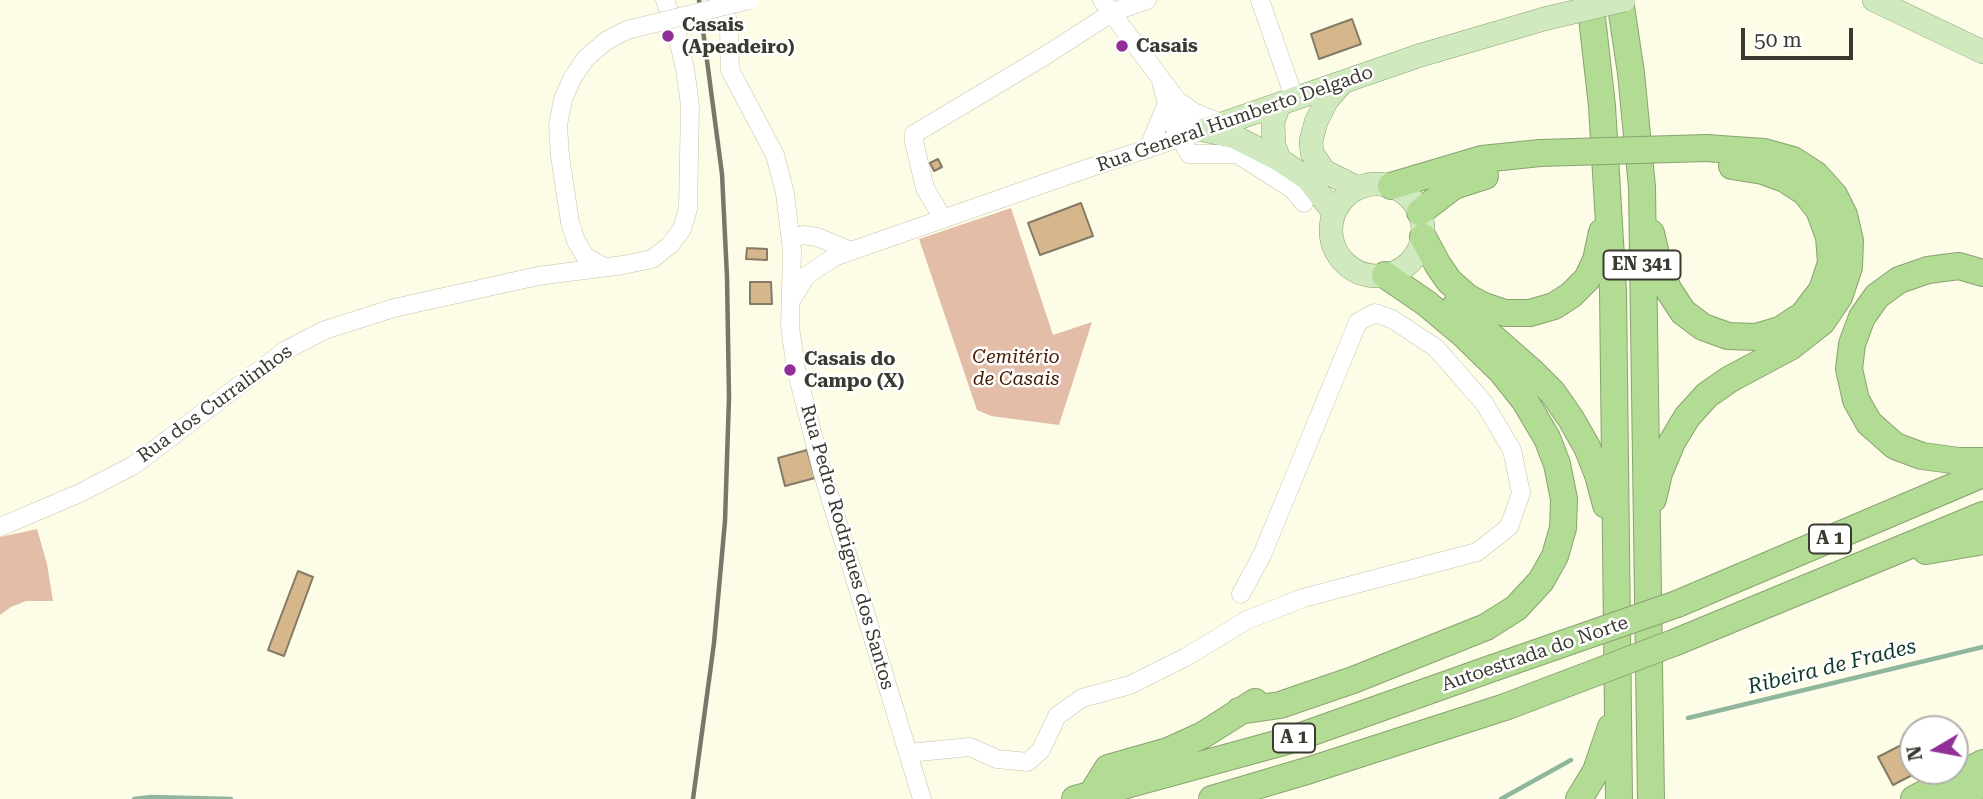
<!DOCTYPE html>
<meta charset="utf-8">
<style>
body{margin:0}
#map{position:relative;width:1983px;height:799px;overflow:hidden;background:#fdfce6;font-family:"Roboto Serif",serif}
canvas{display:block}
.north{position:absolute;left:1899px;top:715px;width:70px;height:70px;box-sizing:border-box;background:#fff;border:2px solid #b1b0ad;border-radius:50%;rotate:260deg;font-size:19px;font-weight:700;line-height:28px;text-align:center;color:#3b3a31}
.north::after{content:'';display:block;margin:auto;width:24px;height:32px;background:#902f97;clip-path:polygon(50% 0,100% 100%,50% 72%,0 100%)}
.scale{position:absolute;left:1741px;top:28px;width:112px;height:32px;box-sizing:border-box;border:4px solid #3b3a31;border-top:0;padding-left:9px;font-size:21px;line-height:24px;white-space:nowrap;color:#3b3a31;-webkit-text-stroke:5px #fff;paint-order:stroke}
</style>
<div id="map">
<canvas width="1983" height="799"></canvas>
<div class="north">N</div>
<div class="scale">50 m</div>
</div>
<script>
const context = document.querySelector('canvas').getContext('2d');
context.lineJoin = 'round';
function paint(path, color) { context.fillStyle = color; context.fill(path, 'evenodd'); }
const toPath = rows => new Path2D(rows.map(r => 'M' + r).join(''));
function trace(path, color, width, dash) { context.strokeStyle = color; context.lineWidth = width; context.lineCap = dash ? 'butt' : 'round'; context.setLineDash(dash || []); context.stroke(path); }
function label(font, color, halo, rows, align = 'center') {
  context.font = font + ' "Roboto Serif",serif'; context.lineWidth = 5; context.setLineDash([]); context.textBaseline = 'middle'; context.strokeStyle = halo; context.fillStyle = color; for (const [text, x, y, turn = 0] of rows) {
    context.save(); context.translate(x, y); context.rotate((+turn || 0) * Math.PI / 180); context.textAlign = isNaN(turn) ? turn : align; if (halo) context.strokeText(text, 0, 0); context.fillText(text, 0, 0); context.restore();
  }
}
paint(toPath([
 [1011,208,1053,335,1092,322,1059,425,991,416,977,410,919,239],
 [37,529,47,564,53,601,26,601,11,607,0,615,0,537]
]), '#e4bda8');
trace(toPath([
 [1688,718,1983,647],
 [134,799,151,797,231,799],
 [1501,799,1571,760]
]), '#91b69e', 4.5);
const building = toPath([
 [1352,19,1361,44,1319,59,1311,34,1352,19],
 [938,159,942,167,934,171,930,163,938,159],
 [1081,203,1093,236,1040,255,1028,223,1081,203],
 [747,248,767,249,767,260,746,259,747,248],
 [750,282,771,282,772,304,750,304,750,282],
 [807,450,815,478,785,486,778,458,807,450],
 [298,571,313,577,284,656,268,650,298,571],
 [1907,742,1913,753,1913,771,1920,771,1893,785,1878,757,1907,742]
]);
paint(building, '#d5b78b');
trace(building, '#857968', 2);
const minor = toPath([
 [724,0,729,29,730,70,775,155,785,193,792,251,790,327,796,369,822,471,922,799],
 [1102,0,1176,99,1185,116,1191,135],
 [1260,0,1295,100],
 [1161,81,1172,123,1189,154,1237,154,1292,189,1304,203],
 [1177,100,1194,112,1224,124],
 [1148,149,1166,106],
 [943,219,925,188,914,142,914,134,1043,57,1113,12,1147,0],
 [570,222,576,241,585,256,602,266],
 [791,239,803,235,817,237,851,251],
 [792,299,806,276,834,257,1080,171,1204,130],
 [0,527,80,493,134,465,286,350,325,330,394,308,538,276,623,265,652,259,670,245,682,229,688,209,690,105,685,69,677,34,665,0],
 [908,753,970,747,997,759,1028,762,1041,750,1057,716,1082,698,1130,685,1186,657,1247,620,1303,598,1477,552,1509,527,1521,493,1512,450,1484,403,1436,348,1392,319,1375,313,1358,322,1262,555,1241,594]
]);
const major = toPath([
 [1874,0,1983,52],
 [1341,84,1327,100,1316,122,1311,141,1312,153,1324,171,1358,188],
 [1279,105,1273,122,1274,146,1280,160,1308,179,1334,213],
 [1204,130,1418,56,1544,19],
 [1204,130,1235,137,1280,160],
 '1331 230a46 46 0 1 1 92 0a46 46 0 1 1-92 0Z'
]);
const highway = toPath([
 [1590,0,1602,106,1613,291,1619,799],
 [1620,0,1631,73,1642,187,1651,799],
 [1391,186,1482,159,1540,153],
 [1420,212,1454,186,1485,176],
 [1651,233,1657,259,1668,289,1683,312,1703,327,1728,336,1756,337,1780,330,1803,315,1822,290,1831,263,1829,237,1819,210,1805,192,1785,179,1763,171,1732,166],
 [1423,237,1438,265,1449,281,1467,297,1484,306,1505,313,1530,313,1554,306,1571,295,1587,279,1596,260,1602,232],
 [1983,273,1959,266,1928,270,1899,280,1877,296,1862,317,1852,344,1849,369,1856,400,1869,423,1895,446,1922,456,1959,461,1983,461],
 [1456,305,1531,371,1553,393,1571,419,1587,447,1598,475,1606,505],
 [1653,499,1659,473,1672,442,1687,417,1707,395,1730,379,1790,347,1822,322,1839,297,1849,267,1850,241,1844,215,1834,195,1816,175,1793,160,1764,152,1706,148],
 [1926,551,1983,541],
 [1677,604,1983,474],
 [1676,642,1983,515],
 [1239,711,1280,705,1353,680,1486,627,1516,608,1541,581,1555,556,1563,528,1564,499,1557,464,1547,438,1525,401,1502,372,1463,334,1426,303,1385,275],
 [1091,795,1108,768,1168,751,1203,735,1255,702],
 [1075,799,1287,741,1493,668],
 [1212,799,1310,770,1505,707],
 [1579,799,1596,771,1611,727],
 [1914,799,1983,763],
 [1953,799,1983,784]
]);
trace(minor, '#c4c3ad', 19);
trace(major, '#88a371', 24);
trace(highway, '#88a371', 28);
trace(minor, '#fff', 18);
trace(major, '#d1e9bf', 23);
trace(highway, '#b2db94', 26);
trace(toPath([
 [693,799,714,643,725,521,729,397,727,277,722,174,699,0]
]), '#78776a', 4.5);
const minorBridge = toPath([
 [570,222,560,156,558,125,563,99,573,77,586,58,606,41,627,30,749,0]
]);
const majorBridge = toPath([
 [1544,19,1624,0]
]);
const highwayBridge = toPath([
 [1540,153,1706,148],
 [1493,668,1677,604],
 [1505,707,1676,642]
]);
trace(minorBridge, '#c4c3ad', 19, []);
trace(majorBridge, '#88a371', 24, []);
trace(highwayBridge, '#88a371', 28, []);
trace(minorBridge, '#fff', 18);
trace(majorBridge, '#d1e9bf', 23);
trace(highwayBridge, '#b2db94', 26);
for (const [x, y, r, color] of [
 [668,36,7,"#902f97"],
 [1122,46,7,"#902f97"],
 [790,370,7,"#902f97"]
]) { const dot = new Path2D(); dot.arc(x, y, r, 0, 2 * Math.PI); context.fillStyle = color; context.fill(dot); trace(dot, '#fff', 2.5); }
for (const [x, y, w] of [
 [1642,265,77],
 [1830,539,42],
 [1294,738,42]
]) { const box = new Path2D(); box.roundRect(x - w / 2, y - 14.5, w, 29, 5); context.fillStyle = '#fff'; context.fill(box); trace(box, '#3b3a31', 2); }
label('bold 18px', '#3b3a31', null, [
 ["EN 341",1642,265],
 ["A 1",1830,539],
 ["A 1",1294,738]
]);
label('bold 19px', '#3b3a31', '#fff', [
 ["Casais",682,25],
 ["(Apeadeiro)",682,47],
 ["Casais",1136,46],
 ["Casais do",804,359],
 ["Campo (X)",804,381]
], 'left');
label('19px', '#3b3a31', '#fff', [
 ["Rua General Humberto Delgado",1235,119,-19],
 ["Rua dos Curralinhos",215,404,-36],
 ["Rua Pedro Rodrigues dos Santos",847,547,74],
 ["Autoestrada do Norte",1535,654,-19]
]);
label('italic 19px', '#481c00', '#fff', [
 ["Cemitério",1016,357],
 ["de Casais",1016,379]
]);
label('italic 21px', '#113b28', '#fff', [
 ["Ribeira de Frades",1832,667,-14]
]);
</script>
